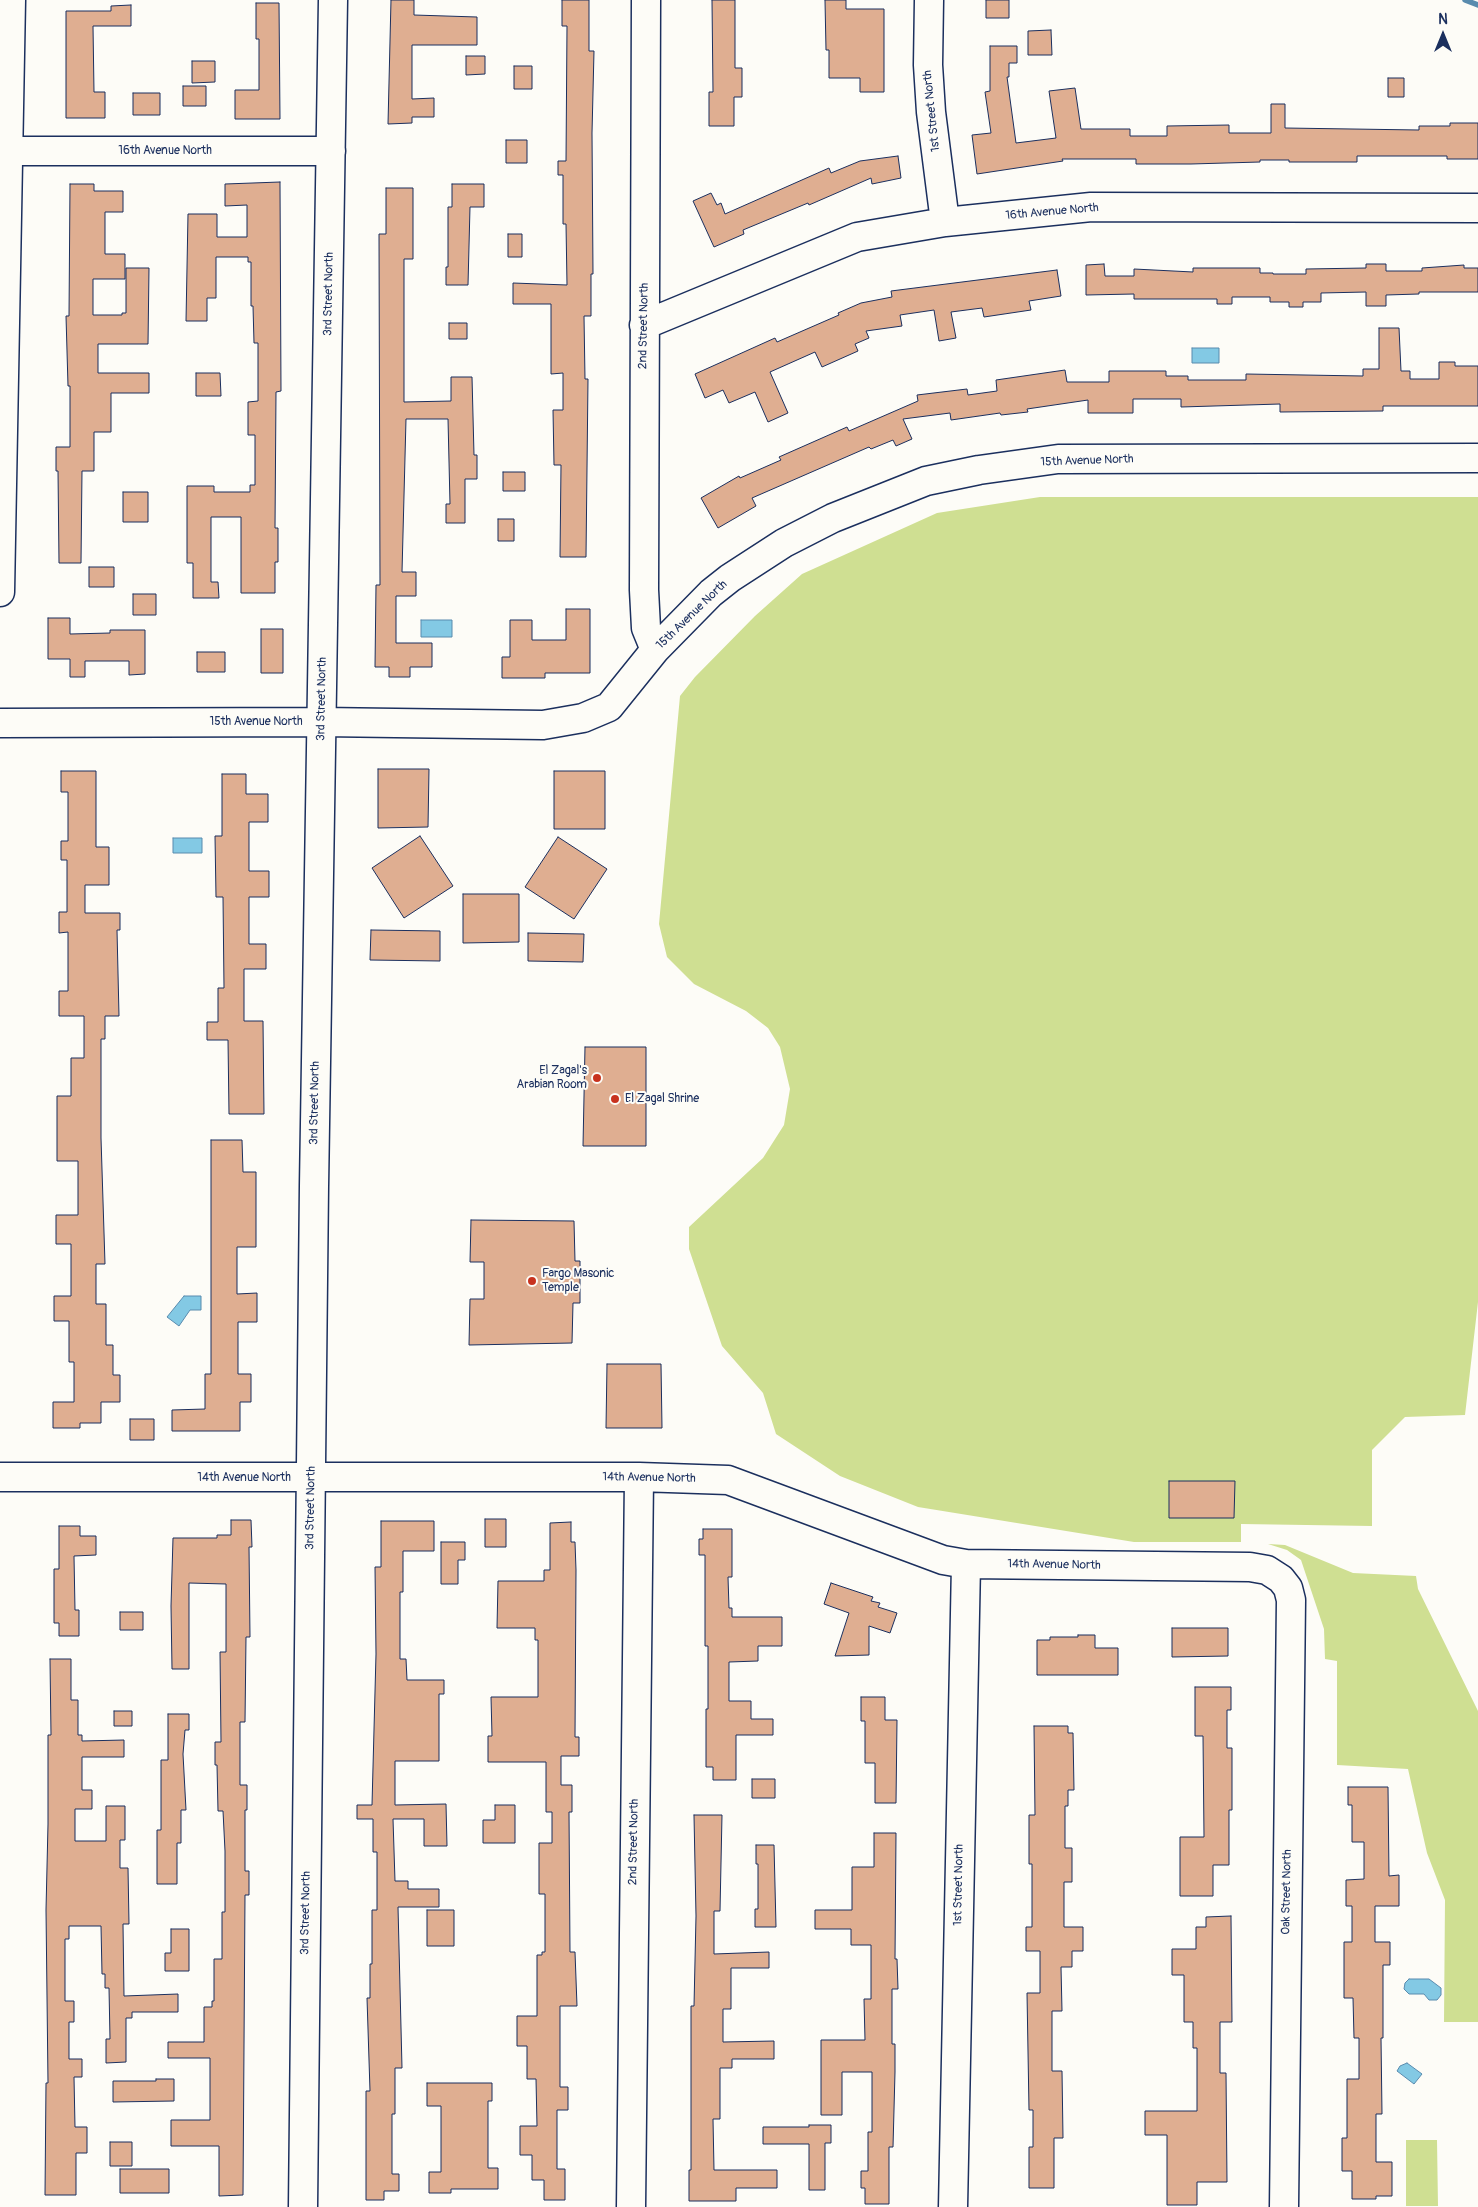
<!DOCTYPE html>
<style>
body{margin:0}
#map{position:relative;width:1478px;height:2207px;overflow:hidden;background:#fdfcf7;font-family:Pangolin,sans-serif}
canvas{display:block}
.north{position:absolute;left:1418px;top:10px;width:50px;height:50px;-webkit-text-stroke:4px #fdfcf7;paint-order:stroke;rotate:0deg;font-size:14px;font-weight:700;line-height:20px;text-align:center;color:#1b2f5e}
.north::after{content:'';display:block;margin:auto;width:18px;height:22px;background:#1b2f5e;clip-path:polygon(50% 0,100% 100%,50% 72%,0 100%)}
</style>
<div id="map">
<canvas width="1478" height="2207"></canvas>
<div class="north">N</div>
</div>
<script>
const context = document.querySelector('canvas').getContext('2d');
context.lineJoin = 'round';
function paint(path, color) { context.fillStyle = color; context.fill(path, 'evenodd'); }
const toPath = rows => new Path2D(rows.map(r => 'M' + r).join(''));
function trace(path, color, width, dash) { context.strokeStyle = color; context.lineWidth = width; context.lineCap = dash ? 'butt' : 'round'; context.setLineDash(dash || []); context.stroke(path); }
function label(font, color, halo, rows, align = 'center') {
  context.font = font + ' Pangolin,sans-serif'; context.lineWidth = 4; context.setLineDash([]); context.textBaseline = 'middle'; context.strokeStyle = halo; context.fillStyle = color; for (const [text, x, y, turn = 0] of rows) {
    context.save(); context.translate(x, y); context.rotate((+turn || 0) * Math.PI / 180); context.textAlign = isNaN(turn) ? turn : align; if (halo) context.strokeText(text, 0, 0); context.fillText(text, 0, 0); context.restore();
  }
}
paint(toPath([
 [1040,497,1478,497,1478,1302,1465,1415,1405,1417,1372,1450,1372,1526,1241,1524,1241,1542,1134,1542,918,1507,840,1476,776,1434,763,1393,722,1346,689,1249,689,1227,763,1158,784,1125,790,1089,780,1047,768,1028,746,1011,694,984,667,957,659,924,680,696,695,677,755,616,802,574,937,513],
 [1268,1544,1285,1545,1353,1573,1416,1576,1418,1589,1478,1711,1478,2022,1444,2022,1445,1900,1427,1853,1408,1769,1337,1765,1337,1661,1325,1659,1324,1629,1301,1560,1287,1550],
 [1406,2140,1437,2140,1438,2206,1406,2206]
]), '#cfdf92');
const water = toPath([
 [1192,348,1219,348,1219,363,1192,363,1192,348],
 [421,620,452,620,452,637,421,637,421,620],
 [173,838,202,838,202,853,173,853,173,838],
 [184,1296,201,1296,201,1310,190,1310,179,1326,167,1317,184,1296],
 [1409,1979,1429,1979,1441,1988,1441,1995,1437,2000,1429,2000,1424,1994,1409,1994,1404,1989,1405,1983,1409,1979],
 [1407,2063,1422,2074,1414,2084,1397,2071,1400,2066,1407,2063]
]);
paint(water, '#83c9e4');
trace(water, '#598bae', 1);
trace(toPath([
 [1465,0,1478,5]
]), '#598bae', 5.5);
const building = toPath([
 [391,0,414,0,414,15,477,17,477,45,412,45,412,99,434,98,434,117,412,117,412,123,388,124,391,0],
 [562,0,589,0,589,51,594,51,592,133,593,274,591,274,591,316,584,316,585,379,588,379,586,557,560,557,561,465,554,465,553,410,563,410,563,373,551,374,551,304,513,304,513,283,567,285,566,224,563,224,563,175,558,175,558,161,566,161,567,26,562,26,562,0],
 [712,0,735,0,735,68,742,68,742,97,734,97,734,126,709,126,709,92,713,92,712,0],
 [825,0,846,0,846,9,884,9,884,92,860,92,860,78,829,78,829,50,826,50,825,0],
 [986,0,1009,0,1009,18,986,18,986,0],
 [256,3,279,3,280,119,235,119,235,90,259,90,259,39,256,39,256,3],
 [131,5,131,26,93,26,94,92,105,92,105,118,66,118,66,11,111,11,111,6,131,5],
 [1051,30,1052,55,1028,55,1028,31,1051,30],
 [990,46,1017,46,1017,63,1009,63,1009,77,1007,77,1016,143,1056,138,1049,91,1075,88,1081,129,1130,129,1130,136,1167,136,1167,126,1229,125,1229,133,1271,133,1271,104,1285,104,1285,128,1419,130,1419,126,1450,126,1450,123,1478,123,1478,159,1447,159,1447,156,1357,156,1357,162,1289,162,1289,160,1260,160,1260,162,1191,164,1136,164,1136,159,1062,159,1063,161,977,174,972,135,991,133,985,92,990,91,990,46],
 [466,56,485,56,485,74,466,75,466,56],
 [192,61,215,61,215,82,192,83,192,61],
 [514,66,532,66,532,89,514,89,514,66],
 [1388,78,1404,78,1404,97,1388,97,1388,78],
 [183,86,206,86,206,106,183,106,183,86],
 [133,93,160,93,160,115,133,115,133,93],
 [506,140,527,140,527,163,506,163,506,140],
 [898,156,901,178,872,184,871,178,809,205,808,203,743,230,744,234,714,247,693,201,711,193,717,205,721,203,725,214,829,168,831,173,860,161,898,156],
 [280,182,281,391,276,392,275,528,278,528,278,562,275,562,275,593,241,593,241,517,211,517,211,582,218,582,219,598,193,598,193,563,187,563,187,486,214,486,214,492,250,492,250,485,255,485,255,435,248,435,248,402,258,401,258,343,254,343,253,306,251,306,251,262,248,262,248,257,216,257,216,298,207,298,207,321,186,321,188,214,217,214,217,237,247,237,247,205,225,206,225,184,280,182],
 [70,184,94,184,94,191,123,191,123,212,105,212,105,254,125,254,125,279,93,279,93,315,122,315,122,313,126,313,126,268,149,268,148,344,98,344,98,373,149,373,149,393,111,393,111,432,94,432,94,471,82,471,81,563,59,563,58,471,56,471,56,447,70,447,70,386,68,386,66,316,69,316,70,184],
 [452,184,484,184,484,207,470,207,468,285,446,285,446,267,448,267,448,207,452,207,452,184],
 [386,188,413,188,413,259,404,259,404,402,451,401,451,377,472,377,474,455,477,455,477,479,465,479,465,523,446,523,446,504,450,504,448,419,406,419,402,572,416,572,416,596,396,596,396,643,432,643,432,667,410,667,410,677,389,677,389,667,375,667,376,585,380,585,379,234,386,234,386,188],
 [508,234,522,234,522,257,508,257,508,234],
 [1104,264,1105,276,1134,276,1134,269,1193,272,1193,268,1260,268,1260,273,1273,273,1273,274,1306,274,1306,269,1366,268,1366,264,1386,264,1386,271,1422,271,1422,268,1464,265,1464,268,1478,268,1478,292,1419,292,1419,294,1386,295,1386,306,1366,306,1366,292,1321,293,1321,302,1303,302,1303,307,1289,307,1289,302,1270,302,1270,297,1232,297,1232,304,1217,304,1217,299,1134,299,1134,294,1086,295,1086,265,1104,264],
 [1057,270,1061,296,1029,301,1031,310,984,317,982,308,951,312,956,338,939,341,934,310,900,315,902,326,866,331,869,338,855,344,858,351,822,367,815,352,770,372,788,413,768,422,755,392,729,403,723,390,705,398,695,374,775,338,777,342,839,315,838,313,861,303,892,297,891,291,1057,270],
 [449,323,467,323,467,339,449,339,449,323],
 [1379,328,1399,328,1401,371,1410,371,1410,379,1439,379,1439,362,1455,362,1455,366,1478,366,1478,406,1383,406,1383,411,1280,412,1280,404,1181,407,1181,399,1133,399,1133,413,1088,413,1088,400,1027,409,1028,412,1001,415,1000,413,951,420,950,413,903,419,912,439,896,446,893,440,871,449,869,447,752,498,756,506,718,528,701,498,739,476,740,478,781,460,779,457,847,427,849,431,918,401,917,395,967,389,968,395,997,391,996,380,1065,370,1067,382,1109,382,1109,371,1166,371,1166,376,1188,376,1188,380,1246,380,1246,374,1363,376,1363,369,1379,369,1379,328],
 [196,373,220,373,221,396,196,396,196,373],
 [503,472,525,472,525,491,503,491,503,472],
 [123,492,148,492,148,522,123,522,123,492],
 [498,519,514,519,514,541,498,541,498,519],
 [89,567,114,567,114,587,89,587,89,567],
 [133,594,156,594,156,615,133,615,133,594],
 [566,609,590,609,590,673,545,673,545,678,502,678,502,657,510,657,510,620,532,620,532,640,566,640,566,609],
 [48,618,70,618,70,634,110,633,110,630,145,630,145,674,129,675,129,661,85,661,85,677,70,677,70,659,48,659,48,618],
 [261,629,283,629,283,673,261,673,261,629],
 [197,652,225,652,225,672,197,672,197,652],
 [378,769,429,769,428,827,378,828,378,769],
 [61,771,96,771,96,847,109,847,109,885,85,885,85,913,120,913,120,930,117,930,119,1016,105,1016,105,1039,101,1039,101,1138,105,1264,96,1264,96,1304,106,1304,106,1345,113,1345,113,1375,120,1375,120,1402,101,1402,101,1423,80,1423,80,1428,53,1428,53,1402,74,1402,74,1362,69,1362,69,1321,54,1321,54,1296,71,1296,71,1244,56,1244,56,1215,78,1215,78,1161,57,1161,57,1096,71,1096,71,1058,84,1058,84,1016,59,1016,59,991,68,991,68,932,59,933,59,912,67,912,67,860,61,860,61,841,68,841,68,792,61,792,61,771],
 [554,771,605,771,605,829,554,829,554,771],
 [222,774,246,774,246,794,268,794,268,822,249,822,249,871,269,871,269,897,249,897,249,944,266,944,266,969,244,969,244,1021,263,1021,264,1114,229,1114,228,1040,207,1040,207,1022,218,1022,218,988,224,988,223,897,216,897,215,836,222,836,222,774],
 [420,836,453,886,404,918,372,868,420,836],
 [558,837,607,869,574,919,525,887,558,837],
 [463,894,519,894,519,942,463,943,463,894],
 [371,930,440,931,440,961,370,960,371,930],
 [528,933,584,934,583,962,528,961,528,933],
 [585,1047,646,1047,646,1146,583,1146,585,1047],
 [211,1140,242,1140,243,1172,256,1172,256,1247,237,1247,237,1294,257,1293,257,1322,238,1322,238,1374,251,1374,251,1402,240,1402,240,1431,172,1431,172,1410,205,1409,205,1374,211,1374,211,1140],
 [471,1220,574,1221,575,1261,580,1261,580,1303,573,1303,572,1343,469,1345,470,1299,484,1299,484,1262,470,1262,471,1220],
 [607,1364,661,1364,662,1428,606,1428,607,1364],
 [130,1419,154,1419,154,1440,130,1440,130,1419],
 [1169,1481,1235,1481,1234,1518,1169,1518,1169,1481],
 [485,1519,506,1519,506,1547,485,1547,485,1519],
 [231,1520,251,1520,252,1547,249,1547,250,1637,246,1637,245,1722,240,1722,240,1785,247,1785,247,1810,245,1810,245,1871,249,1871,249,1895,245,1895,243,2195,219,2196,219,2146,171,2146,171,2120,210,2120,210,2058,168,2058,168,2042,204,2042,204,2007,212,2007,212,2001,214,2001,214,1959,222,1959,222,1912,225,1912,225,1851,223,1811,218,1811,217,1765,215,1765,215,1742,221,1742,220,1652,226,1652,226,1584,189,1583,189,1669,172,1669,171,1606,173,1538,217,1538,217,1535,231,1535,231,1520],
 [381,1521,434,1521,434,1551,403,1551,403,1592,400,1592,400,1659,406,1659,407,1680,444,1680,444,1694,439,1694,439,1761,395,1761,395,1805,446,1804,447,1846,424,1846,424,1819,393,1819,395,1881,408,1881,408,1889,439,1889,439,1907,398,1907,402,2068,395,2068,395,2114,392,2114,392,2174,399,2174,399,2191,384,2191,384,2200,366,2200,366,2091,370,2091,367,1998,370,1998,370,1964,372,1964,372,1910,377,1910,377,1852,373,1852,373,1819,357,1819,357,1805,372,1805,376,1654,375,1567,381,1567,381,1521],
 [571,1522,571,1542,575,1542,576,1570,575,1737,579,1737,579,1756,561,1756,561,1785,572,1785,572,1812,569,1812,570,1952,575,1952,577,2006,560,2006,560,2087,568,2087,568,2110,557,2110,557,2169,565,2169,565,2200,544,2200,544,2180,532,2180,532,2155,520,2155,520,2126,537,2126,536,2079,527,2079,527,2046,517,2046,517,2016,537,2016,537,1955,542,1955,542,1952,545,1952,545,1894,539,1894,539,1843,552,1843,552,1812,546,1812,546,1762,488,1762,488,1736,492,1736,491,1697,538,1697,538,1640,535,1640,535,1628,497,1628,498,1581,544,1581,544,1570,550,1570,550,1523,571,1522],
 [59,1526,80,1526,80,1536,96,1536,96,1555,74,1556,75,1610,79,1610,79,1636,59,1636,59,1623,54,1623,54,1569,59,1569,59,1526],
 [703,1529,732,1529,732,1577,728,1577,729,1608,732,1608,732,1617,782,1617,782,1646,758,1646,758,1661,729,1662,729,1701,751,1701,751,1719,773,1719,773,1735,736,1735,736,1780,713,1780,713,1767,706,1767,706,1709,708,1709,708,1646,705,1646,705,1555,699,1555,699,1539,703,1539,703,1529],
 [441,1542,465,1542,465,1560,458,1560,458,1584,441,1584,441,1542],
 [831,1583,873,1597,871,1601,880,1603,878,1607,897,1613,890,1633,869,1626,869,1655,835,1656,849,1613,824,1604,831,1583],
 [120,1612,143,1612,143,1630,120,1630,120,1612],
 [1172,1628,1228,1628,1228,1656,1172,1657,1172,1628],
 [1078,1635,1095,1635,1095,1648,1118,1648,1118,1675,1037,1675,1037,1640,1050,1640,1050,1637,1078,1637,1078,1635],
 [50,1659,71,1659,71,1700,78,1700,78,1735,82,1735,82,1741,124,1740,124,1757,82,1757,82,1790,92,1790,92,1809,75,1809,75,1841,106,1841,106,1806,125,1806,125,1840,120,1840,120,1868,128,1868,129,1924,123,1924,124,1996,178,1994,178,2012,132,2012,132,2018,126,2018,126,2062,106,2063,106,2039,110,2039,109,1988,105,1988,105,1974,102,1974,101,1926,69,1926,69,1939,65,1939,65,2001,74,2001,74,2022,69,2022,69,2059,82,2059,82,2077,74,2077,75,2127,87,2127,87,2153,76,2153,76,2195,45,2195,46,2083,48,2083,46,1910,48,1824,48,1735,51,1735,50,1659],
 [1195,1687,1231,1687,1231,1710,1227,1710,1227,1748,1232,1748,1232,1810,1229,1810,1229,1865,1213,1865,1213,1896,1180,1896,1180,1837,1204,1837,1203,1736,1195,1736,1195,1687],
 [861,1697,885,1697,885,1720,897,1720,896,1803,875,1803,875,1763,865,1763,865,1721,861,1721,861,1697],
 [114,1711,132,1711,132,1726,114,1726,114,1711],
 [168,1714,189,1714,189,1730,185,1730,183,1754,186,1810,181,1810,181,1843,177,1843,177,1884,157,1884,157,1830,161,1830,161,1760,168,1760,168,1714],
 [1034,1726,1068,1726,1068,1733,1073,1733,1074,1790,1068,1790,1068,1806,1065,1806,1065,1848,1072,1848,1072,1882,1064,1882,1064,1927,1083,1927,1083,1951,1072,1951,1072,1967,1061,1967,1062,2011,1052,2011,1052,2071,1062,2071,1063,2138,1054,2138,1054,2188,1029,2188,1029,2147,1033,2147,1033,2110,1029,2110,1027,1993,1040,1993,1040,1951,1026,1951,1026,1927,1032,1927,1032,1864,1029,1864,1029,1815,1035,1815,1034,1726],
 [752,1779,775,1779,775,1798,752,1798,752,1779],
 [1348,1787,1388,1787,1389,1876,1399,1875,1399,1906,1375,1906,1375,1942,1390,1942,1390,1965,1383,1965,1383,2038,1381,2038,1382,2114,1376,2114,1376,2162,1392,2162,1392,2196,1376,2196,1376,2199,1352,2199,1352,2171,1342,2171,1342,2138,1347,2138,1347,2079,1359,2079,1359,2038,1354,2038,1353,1998,1344,1998,1344,1942,1352,1942,1352,1906,1346,1906,1346,1880,1364,1879,1364,1842,1352,1842,1352,1805,1348,1805,1348,1787],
 [495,1805,515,1805,515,1843,483,1843,483,1820,495,1820,495,1805],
 [694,1815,722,1815,720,1911,714,1911,714,1954,769,1952,769,1968,731,1968,731,2009,723,2009,723,2042,774,2041,774,2059,732,2059,732,2068,720,2068,720,2119,713,2119,714,2170,777,2170,777,2188,736,2188,736,2201,689,2201,689,2170,691,2170,691,2006,694,2006,696,1916,694,1815],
 [874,1833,896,1833,895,1959,897,1959,898,1989,892,1989,892,2044,895,2044,895,2072,893,2147,889,2147,889,2204,865,2204,865,2188,861,2188,861,2171,868,2171,868,2132,872,2132,872,2072,842,2072,842,2115,821,2115,821,2040,865,2040,864,1999,871,1999,871,1945,851,1945,851,1929,815,1929,815,1910,852,1910,852,1867,874,1867,874,1833],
 [756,1845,774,1845,776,1927,755,1927,755,1909,758,1909,758,1864,756,1864,756,1845],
 [427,1910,454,1910,454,1946,427,1946,427,1910],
 [1231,1916,1232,2022,1220,2022,1220,2073,1226,2073,1227,2182,1197,2182,1197,2205,1167,2205,1167,2135,1145,2135,1145,2111,1197,2111,1197,2048,1193,2048,1193,2022,1184,2022,1184,1975,1172,1975,1172,1949,1196,1949,1196,1927,1206,1927,1206,1917,1231,1916],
 [171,1929,189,1929,189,1971,165,1971,165,1953,171,1953,171,1929],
 [156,2079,174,2079,174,2101,113,2102,113,2081,156,2081,156,2079],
 [427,2083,492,2083,492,2101,488,2101,488,2168,498,2168,498,2189,451,2189,451,2193,429,2193,429,2172,441,2172,441,2106,427,2106,427,2083],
 [809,2125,831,2125,831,2143,825,2143,825,2190,809,2190,809,2144,763,2144,763,2127,809,2127,809,2125],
 [110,2142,132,2142,132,2166,110,2166,110,2142],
 [120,2169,169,2169,169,2193,120,2193,120,2169]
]);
paint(building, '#dfae91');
trace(building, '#1b2f5e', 1);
const minor = toPath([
 [646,0,644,590,646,628,655,650],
 [929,0,928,65,931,112,945,222],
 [0,151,331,151],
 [644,325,857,237,945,222,1091,207,1478,208],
 [0,592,11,0],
 [0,723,322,722,543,725,583,718,609,707,655,650,711,593,730,578,784,543,833,518,926,481,979,470,1058,459,1478,458],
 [0,1477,639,1477,728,1480,943,1560,966,1564,1250,1567,1267,1570,1281,1579,1288,1588,1291,1600,1284,2207],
 [303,2207,314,1186,333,0],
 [631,2207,639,1477],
 [953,2207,966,1564]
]);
trace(minor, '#1b2f5e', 31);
trace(minor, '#fdfcf7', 28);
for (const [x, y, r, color] of [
 [597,1078,5,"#c8321e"],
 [615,1099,5,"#c8321e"],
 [532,1281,5,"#c8321e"]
]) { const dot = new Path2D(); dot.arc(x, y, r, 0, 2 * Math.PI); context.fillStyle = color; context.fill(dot); trace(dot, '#fdfcf7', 2); }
label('12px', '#1b2f5e', '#fdfcf7', [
 ["1st Street North",932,111,-96],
 ["16th Avenue North",165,151],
 ["16th Avenue North",1052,212,-5],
 ["3rd Street North",329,294,-89],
 ["2nd Street North",644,326,-89],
 ["15th Avenue North",1087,461,-2],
 ["15th Avenue North",692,615,-44],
 ["3rd Street North",322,699,-89],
 ["15th Avenue North",256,722],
 ["3rd Street North",315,1103,-89],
 ["14th Avenue North",244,1478],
 ["14th Avenue North",649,1478,1],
 ["3rd Street North",311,1508,-89],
 ["14th Avenue North",1054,1565,1],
 ["2nd Street North",634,1842,-89],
 ["1st Street North",959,1885,-89],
 ["Oak Street North",1287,1892,-89],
 ["3rd Street North",306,1913,-89]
]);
label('12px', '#1b2f5e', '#fdfcf7', [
 ["El Zagal's",587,1071,"right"],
 ["Arabian Room",587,1085,"right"],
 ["El Zagal Shrine",625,1099],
 ["Fargo Masonic",542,1274],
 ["Temple",542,1288]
], 'left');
</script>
